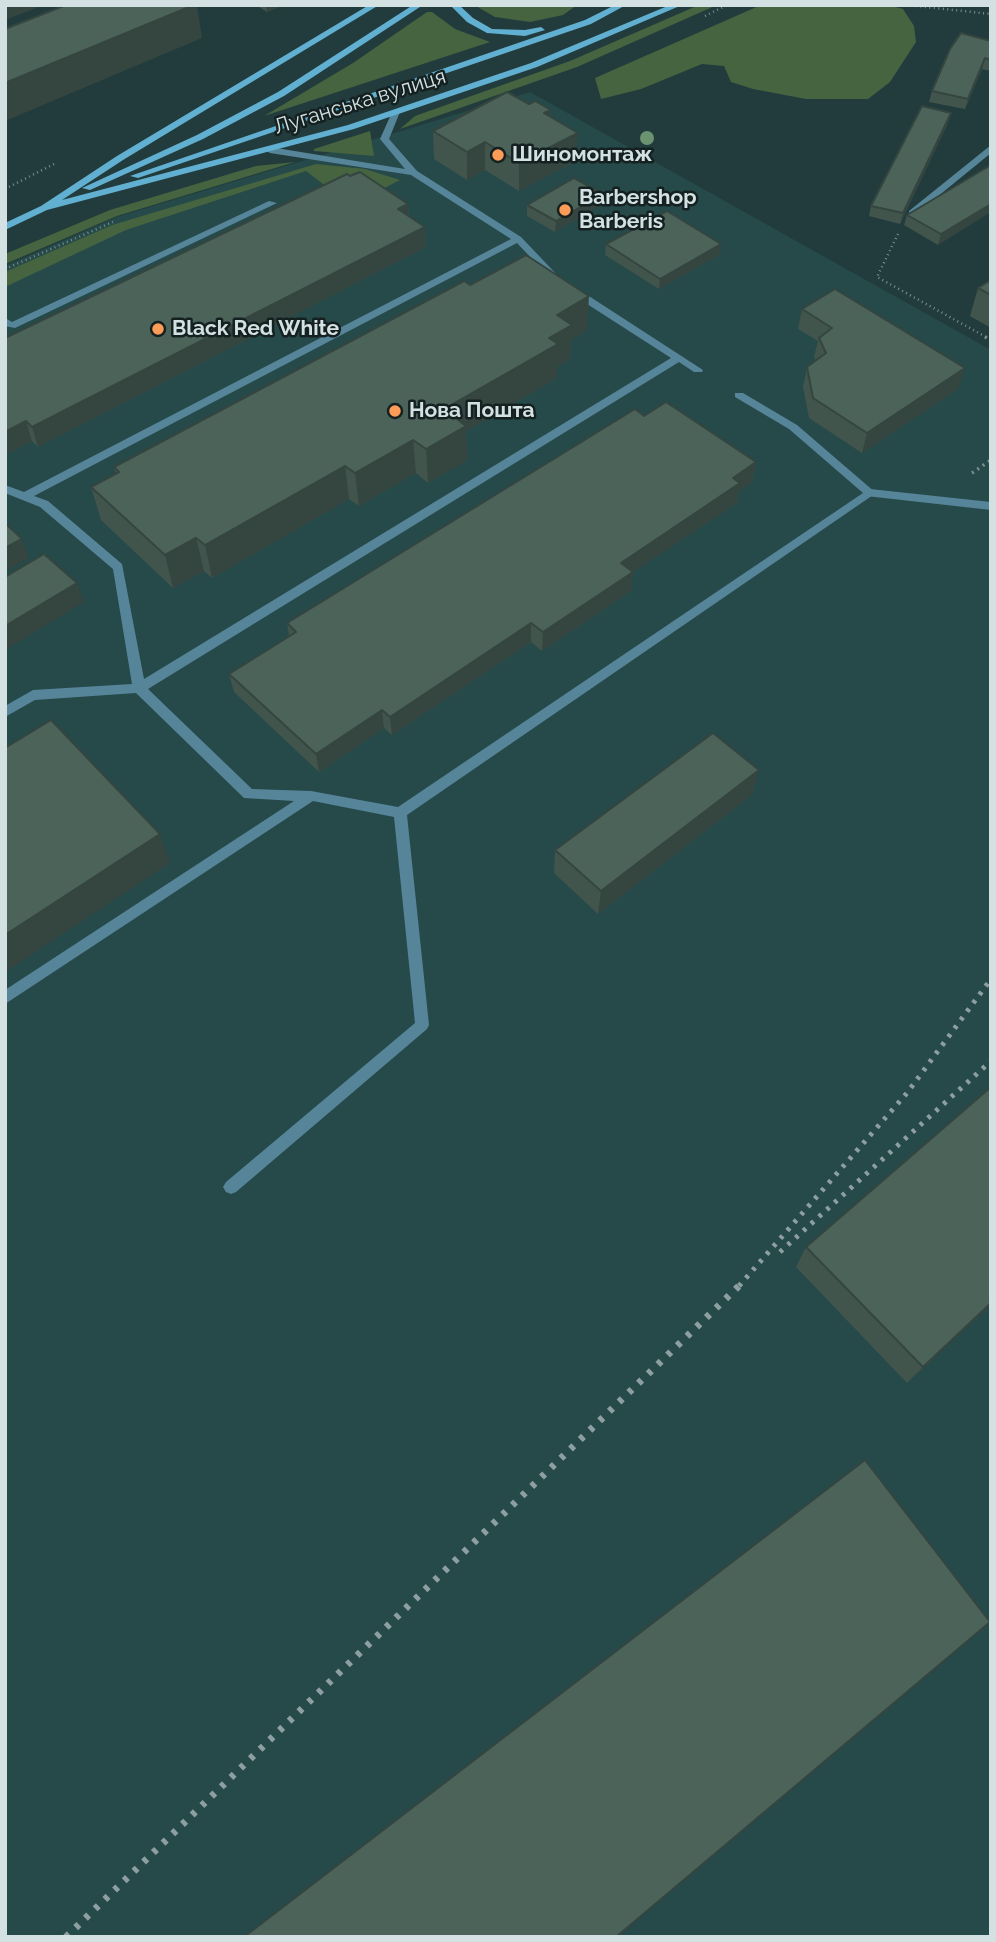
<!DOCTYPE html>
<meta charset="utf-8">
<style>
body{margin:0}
#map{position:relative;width:996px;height:1942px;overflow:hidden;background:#223c3d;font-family:Raleway,sans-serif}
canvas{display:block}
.frame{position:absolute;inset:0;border:7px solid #d3e1e2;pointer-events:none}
</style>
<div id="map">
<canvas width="996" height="1942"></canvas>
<div class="frame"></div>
</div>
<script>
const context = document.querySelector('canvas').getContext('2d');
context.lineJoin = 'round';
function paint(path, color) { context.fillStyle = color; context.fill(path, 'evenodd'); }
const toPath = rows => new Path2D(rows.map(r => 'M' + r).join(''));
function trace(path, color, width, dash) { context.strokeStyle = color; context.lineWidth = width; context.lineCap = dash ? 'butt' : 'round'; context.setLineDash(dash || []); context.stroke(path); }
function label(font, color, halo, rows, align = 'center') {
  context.font = font + ' Raleway,sans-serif'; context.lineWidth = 5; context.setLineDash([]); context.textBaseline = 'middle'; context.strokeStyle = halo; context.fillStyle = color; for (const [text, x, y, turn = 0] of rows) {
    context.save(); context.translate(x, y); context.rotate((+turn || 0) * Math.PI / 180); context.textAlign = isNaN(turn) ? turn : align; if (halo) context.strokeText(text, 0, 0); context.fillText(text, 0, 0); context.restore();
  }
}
paint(toPath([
 [530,92,991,350,991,1937,5,1937,5,266,117,217]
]), '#26494a');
paint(toPath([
 [474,5,577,5,563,15,530,22,495,17],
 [699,5,717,5,577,67,400,129,415,116,570,61],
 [761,5,888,5,903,9,914,26,916,42,890,82,868,99,806,99,753,89,731,82,724,66,702,64,641,89,601,99,595,78],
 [427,12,432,12,455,29,490,42,264,116,353,63],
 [370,131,374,156,314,151,314,149],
 [295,162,117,216,5,264,5,254,110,210,256,166],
 [316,164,365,169,400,180,369,196,340,197,306,171,126,230,5,287,5,272,112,225]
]), '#45643f');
trace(toPath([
 [907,5,991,14],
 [705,16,727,5],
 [5,189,54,164],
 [898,234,877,277,988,338],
 [5,269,113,222]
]), '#7b8f90', 2.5, [1, 3.5]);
trace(toPath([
 [985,337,991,340],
 [972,473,991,460]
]), '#7b8f90', 3.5, [2, 4.5]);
paint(toPath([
 [393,110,400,112,389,139,417,171,521,237,562,280,554,282,517,243,34,496,48,501,122,564,144,679,671,358,570,293,570,289,578,289,703,370,702,372,694,372,679,362,148,689,252,789,311,791,398,807,863,493,789,429,735,397,735,393,743,393,797,425,876,493,407,815,429,1025,427,1029,236,1192,231,1194,226,1192,223,1187,226,1182,415,1023,394,817,313,801,5,1004,5,990,294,801,244,798,136,693,35,700,5,717,5,706,33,690,132,684,113,569,40,507,5,493,5,485,24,492,511,239,411,175,270,153,265,150,270,147,405,169,380,139,393,110],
 [991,145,991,153,915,215,909,215,909,211,991,145],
 [269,201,277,203,15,328,5,326,5,318,12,322,269,201]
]), '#568599');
paint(toPath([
 [870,489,991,502,991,510,866,496,864,493,870,489]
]), '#568599');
paint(toPath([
 [369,5,379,5,123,160,62,200,348,125,531,63,670,5,682,5,537,67,354,129,47,210,5,230,5,223,41,206,117,156,369,5],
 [413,5,423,5,284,96,203,139,90,190,82,188,197,135,278,92,413,5],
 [450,5,459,5,473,18,492,29,525,30,541,27,545,30,525,36,487,33,467,22,450,5],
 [615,5,626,5,591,24,138,178,130,176,585,20,615,5]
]), '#62b0d1');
trace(toPath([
 [780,1252,991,1061],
 [739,1286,907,1093,991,979]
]), '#8d9fa0', 5, [3.5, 7]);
trace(toPath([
 [66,1937,741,1284]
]), '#8d9fa0', 7, [4.5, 9]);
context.fillStyle = '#6b9371';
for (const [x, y] of [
 [647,138]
]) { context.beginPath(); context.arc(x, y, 7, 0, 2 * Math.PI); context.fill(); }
paint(toPath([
 [256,5,284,5,267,12],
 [991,41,991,71,982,69,965,109,929,102,932,91],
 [529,104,551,110,550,117,576,161,519,191,485,170,467,180,434,159,433,131],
 [948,123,900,224,869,216,871,206],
 [991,165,938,245,904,225,907,215],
 [408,204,409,216,425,227,426,247,38,447,32,441,5,455,5,338],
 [602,204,555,232,527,216,527,205],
 [606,244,720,254,659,289,605,255],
 [991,280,991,328,970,316,978,288],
 [470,285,587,330,571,340,570,359,557,367,557,378,466,431,467,460,428,483,416,473,359,506,349,499,212,578,204,571,173,588,101,520,91,487,116,474,114,467],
 [802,309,959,388,862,453,809,418,803,387,807,367,816,361,814,357,818,341,798,329],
 [644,416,756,462,752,482,739,491,737,503,633,572,631,591,542,651,531,642,392,735,384,728,319,772,234,692,229,674,289,636,287,623],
 [753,794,598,914,554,873,555,850],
 [806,1247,991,1305,907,1383,796,1267]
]), '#41554d');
paint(toPath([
 [5,5,44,5,5,20],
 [194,5,197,5,202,38,5,121,5,83],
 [266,5,284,5,267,12],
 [985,58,982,69,965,109,968,99],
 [551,110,550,138,544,113],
 [951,113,948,123,900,224,903,213],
 [578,133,576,161,519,191,519,163],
 [485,142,485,170,467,180,467,152],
 [603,194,602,204,555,232,556,221],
 [408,204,409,224,398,209],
 [991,204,991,212,938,245,941,234],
 [425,227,426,247,38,447,32,427],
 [721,244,720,254,659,289,660,279],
 [589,296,587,330,571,340,570,359,557,367,557,378,466,431,467,460,428,483,426,449,444,409,549,338,557,315],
 [965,368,959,388,862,453,867,433],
 [26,421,32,441,5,455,5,432],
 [413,440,416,473,359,506,355,473],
 [756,462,752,482,739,491,737,503,633,572,631,591,542,651,543,632,621,563,733,478],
 [345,466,349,499,212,578,205,545],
 [196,538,204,571,173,588,165,555],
 [22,539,29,558,5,571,5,548],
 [77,583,84,602,5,650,5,626],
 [531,623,531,642,392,735,390,717],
 [382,710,384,728,319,772,316,754],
 [759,770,753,794,598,914,601,891],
 [160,834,170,863,5,972,5,935],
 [991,1303,991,1305,907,1383,923,1367]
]), '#35453f');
const building = toPath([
 [66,5,194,5,5,83,5,29,66,5],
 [961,33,991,41,991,60,985,58,968,99,932,91,950,49,961,33],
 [507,92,529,104,535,101,551,110,544,113,578,133,519,163,485,142,467,152,433,131,507,92],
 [922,106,951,113,903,213,871,206,922,106],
 [991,165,991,204,941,234,907,215,991,165],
 [360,172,408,204,398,209,425,227,32,427,26,421,5,432,5,338,347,174,350,176,360,172],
 [574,178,603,194,556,221,527,205,574,178],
 [667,211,721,244,660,279,606,244,667,211],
 [526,255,589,296,557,315,572,325,549,338,558,344,444,409,466,426,426,449,413,440,355,473,345,466,205,545,196,538,165,555,91,487,119,472,114,467,464,281,470,285,526,255],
 [991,280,991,295,978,288,991,280],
 [835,289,965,368,867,433,813,398,807,367,826,353,819,338,832,328,802,309,835,289],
 [666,402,756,462,733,478,740,483,621,563,633,572,543,632,531,623,390,717,382,710,316,754,229,674,296,632,287,623,635,409,644,416,666,402],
 [5,523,22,539,5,548,5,523],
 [44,554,77,583,5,626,5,577,44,554],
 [51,720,160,834,5,935,5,748,51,720],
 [713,733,759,770,601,891,555,850,713,733],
 [991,1087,991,1303,923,1367,806,1247,991,1087],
 [865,1460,990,1622,616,1937,244,1937,865,1460]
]);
paint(building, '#4c635a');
trace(building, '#35453f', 2);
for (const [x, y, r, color] of [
 [498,155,7,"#fd9c57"],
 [565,210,7,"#fd9c57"],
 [158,329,7,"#fd9c57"],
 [395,411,7,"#fd9c57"]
]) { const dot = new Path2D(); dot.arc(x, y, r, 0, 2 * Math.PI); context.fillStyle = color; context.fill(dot); trace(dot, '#152121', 2.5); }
label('21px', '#d3e1e2', '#152121', [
 ["Луганська вулиця",360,102,-17]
]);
label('bold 21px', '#d3e1e2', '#152121', [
 ["Шиномонтаж",512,155],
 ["Barbershop",579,198],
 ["Barberis",579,222],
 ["Black Red White",172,329],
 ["Нова Пошта",409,411]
], 'left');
</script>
